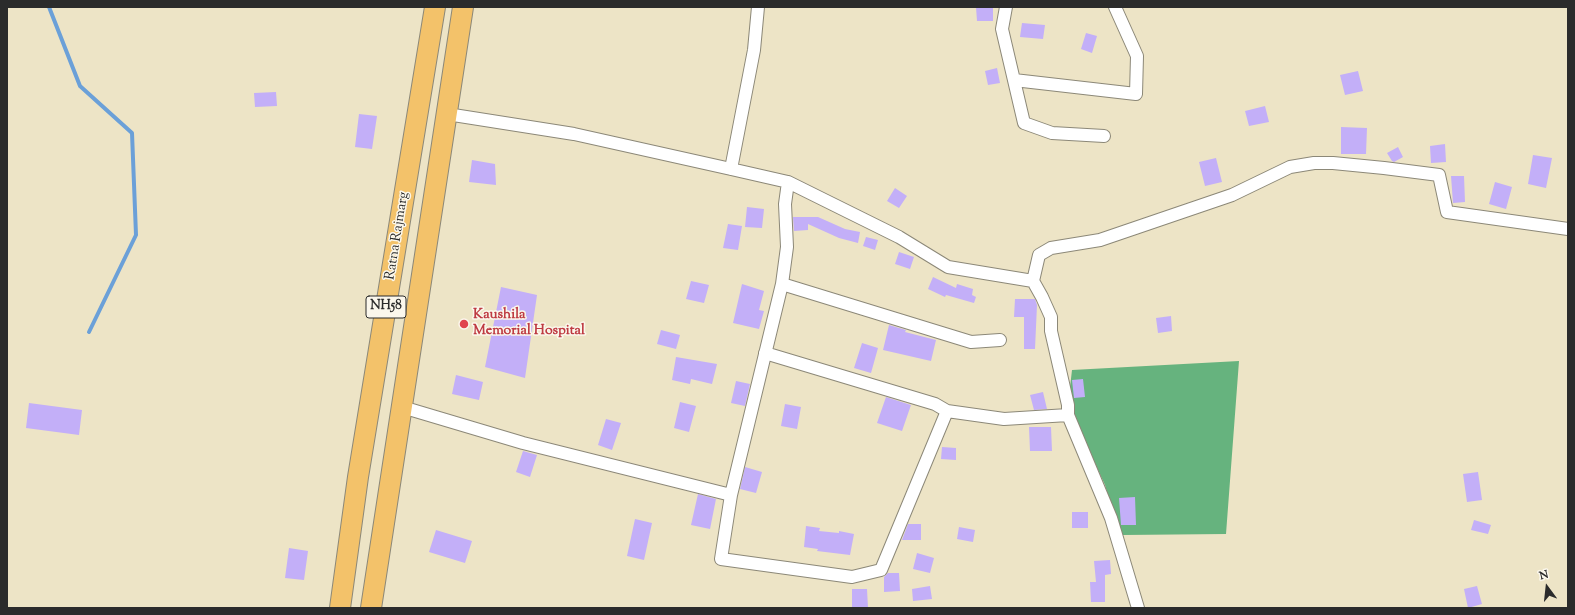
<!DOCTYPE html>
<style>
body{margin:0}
#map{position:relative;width:1575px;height:615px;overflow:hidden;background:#ede4c6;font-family:"Sorts Mill Goudy",serif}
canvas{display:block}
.frame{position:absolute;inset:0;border:8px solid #2b2b2b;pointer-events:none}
.north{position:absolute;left:1527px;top:567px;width:40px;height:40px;-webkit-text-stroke:3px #fbf7ec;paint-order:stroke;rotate:345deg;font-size:11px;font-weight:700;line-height:16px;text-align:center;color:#2b2b2b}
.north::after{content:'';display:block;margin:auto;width:14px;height:18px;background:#2b2b2b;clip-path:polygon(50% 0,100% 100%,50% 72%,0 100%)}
</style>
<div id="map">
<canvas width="1575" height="615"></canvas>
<div class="frame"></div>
<div class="north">N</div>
</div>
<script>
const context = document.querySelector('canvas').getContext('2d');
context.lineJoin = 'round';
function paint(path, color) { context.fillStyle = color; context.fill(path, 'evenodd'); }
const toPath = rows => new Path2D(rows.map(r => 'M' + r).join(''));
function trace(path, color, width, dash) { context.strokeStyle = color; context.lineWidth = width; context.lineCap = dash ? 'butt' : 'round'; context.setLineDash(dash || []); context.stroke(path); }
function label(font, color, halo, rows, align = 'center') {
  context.font = font + ' "Sorts Mill Goudy",serif'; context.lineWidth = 3; context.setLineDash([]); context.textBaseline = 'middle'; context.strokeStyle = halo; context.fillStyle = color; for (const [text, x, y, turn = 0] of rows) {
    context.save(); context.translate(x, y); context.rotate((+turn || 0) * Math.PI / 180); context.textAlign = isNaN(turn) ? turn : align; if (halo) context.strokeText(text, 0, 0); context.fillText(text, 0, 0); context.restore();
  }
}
paint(toPath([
 [1239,361,1226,534,1123,535,1117,527,1105,485,1068,405,1072,370]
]), '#66b37e');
trace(toPath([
 [49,7,80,86,132,133,136,235,89,332]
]), '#6ba0d8', 4);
paint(toPath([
 [976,7,993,7,993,21,977,21],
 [1022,23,1045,25,1043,39,1020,37],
 [1086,33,1097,36,1092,53,1081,49],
 [997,68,1000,83,988,85,985,71],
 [1358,71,1363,91,1345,95,1340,75],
 [276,92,277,106,255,107,254,93],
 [1265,106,1269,122,1249,126,1245,111],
 [359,114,377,116,372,149,355,147],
 [1341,127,1367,128,1366,154,1341,154],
 [1445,144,1446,162,1431,163,1430,146],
 [1398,147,1403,157,1394,162,1392,161,1387,153],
 [1533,155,1552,158,1546,188,1528,184],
 [1216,158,1222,182,1205,186,1199,162],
 [472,160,495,164,496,185,469,182],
 [1451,176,1464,176,1465,202,1453,203],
 [1495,182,1512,187,1506,209,1489,204],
 [895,188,907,196,899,208,887,201],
 [747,207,764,209,762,228,745,227],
 [793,217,818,217,845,229,860,232,858,243,839,238,808,224,808,230,794,231],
 [728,224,742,226,738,250,723,248],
 [866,237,878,240,875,250,863,246],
 [899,252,914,257,910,269,895,264],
 [933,277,956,288,957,284,973,289,972,295,976,297,974,303,946,295,945,297,928,289],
 [691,281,709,285,704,303,686,299],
 [742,284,764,291,759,310,764,311,759,329,733,323],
 [501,287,537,295,525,378,485,367],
 [1015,299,1035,299,1037,305,1035,349,1024,349,1024,317,1014,317],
 [1171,316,1172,331,1158,333,1156,318],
 [889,325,906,330,905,332,936,340,931,361,883,350],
 [661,330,680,335,676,349,657,344],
 [862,343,878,348,871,373,854,368],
 [676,357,717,364,712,384,691,379,690,384,672,380],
 [456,375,483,382,479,400,452,394],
 [1083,379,1085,397,1074,398,1072,380],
 [736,381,750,384,745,406,731,403],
 [1043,392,1047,409,1034,410,1030,395],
 [886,397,911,405,902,431,877,423],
 [680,402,696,406,689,432,674,428],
 [29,403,82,410,79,435,26,428],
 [785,404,801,407,797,429,781,426],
 [606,419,621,423,612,450,598,445],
 [1029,427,1051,427,1052,451,1030,451],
 [942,447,956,448,956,460,941,459],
 [523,451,537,455,530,477,516,472],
 [745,467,762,472,756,493,740,489],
 [1478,472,1482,500,1467,502,1463,474],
 [698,494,716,499,710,529,691,525],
 [1135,497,1136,525,1121,525,1119,498],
 [1072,512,1088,512,1088,528,1072,528],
 [635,519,652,523,644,560,627,556],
 [1474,520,1491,525,1488,534,1471,530],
 [908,524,921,524,921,540,902,540],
 [806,526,820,528,819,531,839,533,839,531,854,534,850,555,817,551,818,549,804,547],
 [959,527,975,530,973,542,957,539],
 [436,530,472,541,465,563,429,552],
 [289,548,308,551,304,580,285,578],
 [917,553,934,558,930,573,913,569],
 [1110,560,1111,574,1105,575,1105,602,1091,602,1090,582,1096,582,1094,561],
 [888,573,899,573,900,591,884,592,884,577],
 [930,586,932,599,913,601,912,589],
 [1477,586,1482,604,1468,608,1464,589],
 [852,589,867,589,868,608,852,608]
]), '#c3aff8');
const minor = toPath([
 [1006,7,1002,29,1024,123,1052,133,1104,136],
 [1014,80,1136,94,1137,56,1115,7],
 [447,114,574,134,731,169,788,182],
 [731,169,754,50,758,7],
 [1033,281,1039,255,1051,248,1100,240,1232,195,1290,167,1314,163,1333,163,1384,168,1439,175,1447,212,1568,229],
 [782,284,971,342,1000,340],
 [765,353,935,404,947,411,1004,419,1068,415],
 [402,407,523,443,731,495],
 [947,411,881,570,852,577,721,559,731,495,782,284,787,247,785,204,788,182,899,237,948,267,1033,281,1042,297,1051,317,1051,331,1068,405,1068,415,1111,518,1138,608]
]);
const trunk = toPath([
 [340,608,358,477,435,7],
 [371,608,463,7]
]);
trace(minor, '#8c8878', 14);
trace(trunk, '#8c8878', 22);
trace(minor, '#fff', 12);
trace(trunk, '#f3c26a', 20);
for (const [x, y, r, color] of [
 [464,324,5,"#e0444e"]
]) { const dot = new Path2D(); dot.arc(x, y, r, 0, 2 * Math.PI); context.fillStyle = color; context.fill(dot); trace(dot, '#fbf7ec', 1.5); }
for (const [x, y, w] of [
 [386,307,40]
]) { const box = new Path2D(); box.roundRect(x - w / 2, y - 11, w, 22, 3); context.fillStyle = '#fbf7ec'; context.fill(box); trace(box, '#2b2b2b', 1); }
label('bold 13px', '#2b2b2b', null, [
 ["NH58",386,307]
]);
label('14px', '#2b2b2b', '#fbf7ec', [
 ["Ratna Rajmarg",398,236,-81]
]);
label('bold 14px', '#be3a42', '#fbf7ec', [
 ["Kaushila",473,316],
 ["Memorial Hospital",473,332]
], 'left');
</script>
